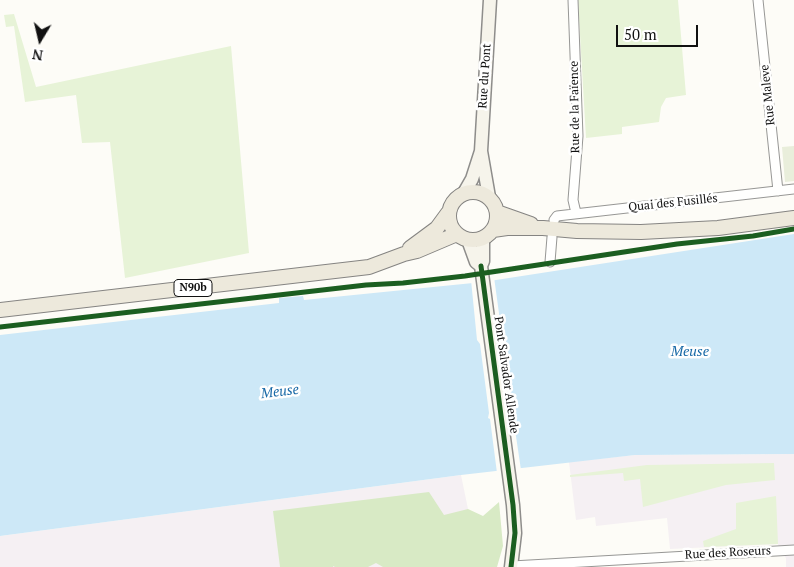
<!DOCTYPE html>
<meta charset="utf-8">
<style>
body{margin:0}
#map{position:relative;width:794px;height:567px;overflow:hidden;background:#fdfcf7;font-family:"PT Serif",serif}
canvas{display:block}
.north{position:absolute;left:15px;top:15px;width:50px;height:50px;-webkit-text-stroke:4px #fff;paint-order:stroke;rotate:189deg;font-size:14px;font-weight:700;line-height:20px;text-align:center;color:#111}
.north::after{content:'';display:block;margin:auto;width:18px;height:22px;background:#111;clip-path:polygon(50% 0,100% 100%,50% 72%,0 100%)}
.scale{position:absolute;left:616px;top:25px;width:82px;height:22px;box-sizing:border-box;border:2px solid #111;border-top:0;padding-left:6px;font-size:15px;line-height:18px;white-space:nowrap;color:#111;-webkit-text-stroke:4px #fff;paint-order:stroke}
</style>
<div id="map">
<canvas width="794" height="567"></canvas>
<div class="north">N</div>
<div class="scale">50 m</div>
</div>
<script>
const context = document.querySelector('canvas').getContext('2d');
context.lineJoin = 'round';
function paint(path, color) { context.fillStyle = color; context.fill(path, 'evenodd'); }
const toPath = rows => new Path2D(rows.map(r => 'M' + r).join(''));
function trace(path, color, width, dash) { context.strokeStyle = color; context.lineWidth = width; context.lineCap = dash ? 'butt' : 'round'; context.setLineDash(dash || []); context.stroke(path); }
function label(font, color, halo, rows, align = 'center') {
  context.font = font + ' "PT Serif",serif'; context.lineWidth = 5; context.setLineDash([]); context.textBaseline = 'middle'; context.strokeStyle = halo; context.fillStyle = color; for (const [text, x, y, turn = 0] of rows) {
    context.save(); context.translate(x, y); context.rotate((+turn || 0) * Math.PI / 180); context.textAlign = isNaN(turn) ? turn : align; if (halo) context.strokeText(text, 0, 0); context.fillText(text, 0, 0); context.restore();
  }
}
paint(toPath([
 [794,454,794,567,786,567,786,558,779,550,778,544,670,549,667,518,596,526,595,517,576,520,569,462,635,455],
 [461,475,468,509,418,567,0,567,0,536]
]), '#f5f0f3');
paint(toPath([
 [578,0,678,0,686,95,666,98,661,107,659,122,622,127,622,134,586,138],
 [14,14,36,87,231,46,249,253,125,278,110,142,82,143,76,95,25,102,14,26,6,27,4,15],
 [774,463,775,480,726,485,643,507,640,479,624,481,623,473,570,477,570,475,647,465],
 [776,496,778,544,704,547,703,541,736,529,736,503]
]), '#e7f3d7');
paint(toPath([
 [429,492,444,515,468,509,483,516,499,502,503,546,497,567,383,567,376,563,368,567,335,567,333,566,333,567,280,567,273,511]
]), '#d8eac5');
paint(toPath([
 [794,146,794,181,785,182,782,147]
]), '#e9eedb');
paint(toPath([
 [794,234,794,454,635,455,461,475,0,536,0,335,279,303,279,298,303,296,304,300,483,282]
]), '#cde8f7');
paint(toPath([
 [494,277,502,335,505,336,504,341,513,410,515,411,515,414,513,416,521,470,497,473,490,419,488,418,489,413,480,344,477,340,471,280]
]), '#fdfcf7');
const street = toPath([
 [573,0,578,136,573,200,576,213],
 [758,0,778,191],
 [554,220,557,216,794,189],
 [550,262,552,237],
 [512,566,794,550]
]);
const secondary = toPath([
 [464,193,472,179,481,151],
 [489,197,481,151,490,0],
 [483,238,483,261,481,266,513,505,515,533,511,567],
 [468,240,476,262,481,266]
]);
const primary = toPath([
 '449 216a24 24 0 1 1 48 0a24 24 0 1 1-48 0Z',
 [497,212,531,224],
 [493,230,507,228,543,228,577,231,641,232,718,228,794,218],
 [410,248,437,228,448,213],
 [0,310,369,267,404,254,417,251,457,234]
]);
trace(street, '#979795', 11);
trace(secondary, '#8e8d8b', 15);
trace(primary, '#858482', 16);
trace(street, '#fffffe', 9);
trace(secondary, '#f6f4eb', 12);
trace(primary, '#ede9dc', 14);
trace(toPath([
 [481,266,513,505,515,533,511,567],
 [0,327,366,285,403,283,465,276,677,244,753,236,794,229]
]), '#1b5e20', 5);
for (const [x, y, w] of [
 [193,288,38]
]) { const box = new Path2D(); box.roundRect(x - w / 2, y - 8.5, w, 17, 4); context.fillStyle = '#fff'; context.fill(box); trace(box, '#111', 1); }
label('bold 11px', '#111', null, [
 ["N90b",193,288]
]);
label('12px', '#111', '#fff', [
 ["Rue du Pont",485,76,-86],
 ["Rue Maleve",768,95,-96],
 ["Rue de la Faïence",575,107,-91],
 ["Quai des Fusillés",673,203,-6],
 ["Pont Salvador Allende",506,375,82],
 ["Rue des Roseurs",728,553,-3]
]);
label('italic 14px', '#1768a6', '#fff', [
 ["Meuse",690,352],
 ["Meuse",280,392,-7]
]);
</script>
